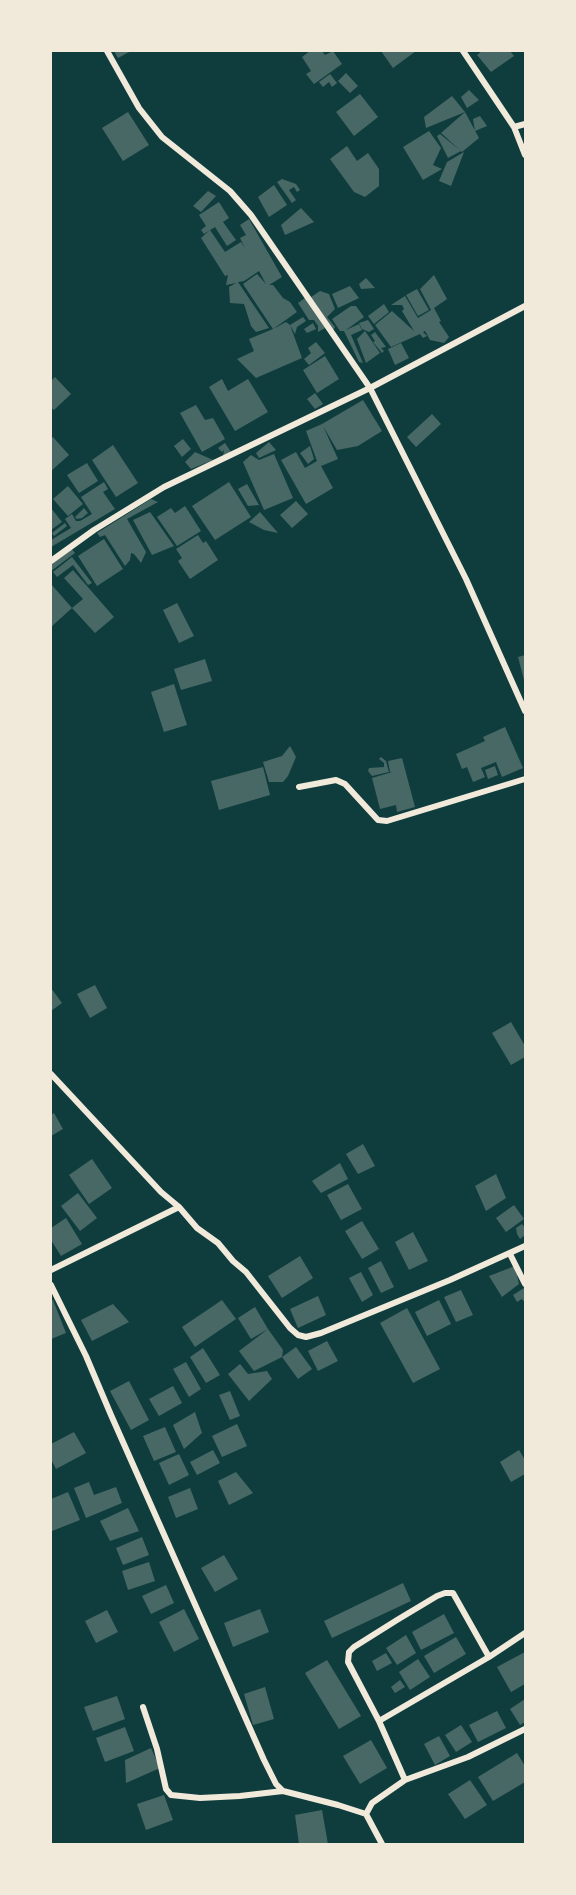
<!DOCTYPE html>
<style>
body{margin:0}
#map{position:relative;width:576px;height:1895px;overflow:hidden;background:#0f3d3e;font-family:Raleway,sans-serif}
canvas{display:block}
.frame{position:absolute;inset:0;border:52px solid #f1e9da;pointer-events:none}
</style>
<div id="map">
<canvas width="576" height="1895"></canvas>
<div class="frame"></div>
</div>
<script>
const context = document.querySelector('canvas').getContext('2d');
context.lineJoin = 'round';
function paint(path, color) { context.fillStyle = color; context.fill(path, 'evenodd'); }
const toPath = rows => new Path2D(rows.map(r => 'M' + r).join(''));
function trace(path, color, width, dash) { context.strokeStyle = color; context.lineWidth = width; context.lineCap = dash ? 'butt' : 'round'; context.setLineDash(dash || []); context.stroke(path); }
paint(toPath([
 [114,51,131,51,118,58],
 [310,51,322,51,325,55,333,51,342,64,314,84,306,74,311,71,302,57],
 [381,51,416,51,393,68],
 [482,51,510,51,514,56,491,72,477,55],
 [346,73,358,86,350,93,338,81],
 [330,74,337,83,332,87,329,82,323,87,319,82],
 [469,90,479,100,467,108,461,97],
 [360,94,378,117,354,136,336,112],
 [452,96,465,112,479,138,462,152,441,133,465,112,426,128,424,117],
 [128,112,149,145,123,161,102,128],
 [480,116,487,126,475,131,473,119],
 [429,131,441,148,433,165,442,169,423,180,403,147],
 [440,134,461,151,448,158,437,136],
 [347,146,357,161,368,153,379,169,379,186,365,197,354,192,330,159],
 [464,152,451,186,439,181,447,162],
 [282,179,296,184,300,190,297,192,294,187,289,190,296,200,292,203,277,182],
 [274,185,287,205,269,217,258,197],
 [208,191,216,196,201,212,193,206],
 [219,202,229,218,223,222,236,240,227,246,215,227,204,234,201,230,206,226,199,215],
 [301,208,314,222,285,235,281,225],
 [249,219,282,277,269,285,273,285,283,298,290,302,297,312,273,329,286,322,290,325,303,317,306,321,297,327,295,334,290,325,302,358,256,378,237,359,254,351,249,339,273,329,243,284,257,274,266,284,259,271,244,281,238,282,269,328,256,332,251,326,244,304,230,303,229,287,236,283,226,285,228,275,225,276,201,238,210,230,225,252,241,242,245,248,240,238,246,235,240,225],
 [434,275,447,299,434,308,441,321,439,322,449,337,444,343,430,340,425,331,423,332,427,336,423,338,420,334,391,347,375,325,392,311,414,331,402,311,404,309,402,305,391,305,405,296,418,318,431,310,420,289],
 [366,278,375,288,361,289,359,284],
 [350,286,359,298,338,308,332,294],
 [417,289,429,310,418,316,406,295],
 [320,291,329,294,335,309,327,317,335,327,332,332,308,299],
 [305,298,325,328,318,332,318,326,314,320,309,320,298,303],
 [384,304,389,312,374,324,368,316],
 [351,306,356,306,364,317,346,330,359,324,362,330,351,335,363,363,359,362,344,331,340,331,332,319],
 [368,320,374,329,369,332,362,329,359,323],
 [313,323,316,329,307,333,304,329],
 [365,331,380,353,366,363,357,339],
 [375,332,386,347,381,348,384,351,382,353,373,342,375,341,371,335],
 [316,342,325,353,309,365,304,359,311,353,308,348],
 [401,343,409,358,395,365,388,349],
 [325,356,339,379,317,393,303,370],
 [55,377,71,394,54,410,51,408,51,381],
 [222,379,228,391,248,379,268,412,235,431,209,387],
 [315,393,323,404,315,409,307,399],
 [363,400,382,431,358,446,337,450,323,426,338,459,321,466,333,488,306,504,281,460,296,452,305,468,317,461,306,431,322,424],
 [196,405,205,420,213,418,225,439,202,452,180,413],
 [432,414,441,424,416,447,407,437],
 [53,437,69,455,51,471,51,439],
 [183,439,191,449,182,457,174,446],
 [269,442,276,450,259,458,256,453],
 [225,443,231,452,223,457,224,450,222,452,218,448],
 [113,445,138,483,116,497,92,460],
 [310,446,314,459,308,464,300,453],
 [195,452,213,460,191,469,185,462],
 [274,454,293,498,264,510,243,462,251,455,259,460],
 [87,463,98,481,79,493,67,475],
 [104,482,108,489,103,492,115,509,51,547,51,540,71,528,65,519,72,514,76,521,80,521,92,514,81,497],
 [229,482,251,517,215,540,192,506],
 [247,484,259,505,248,506,238,489],
 [68,486,83,504,68,516,53,499],
 [151,499,158,502,127,519,146,552,141,563,134,554,131,553,130,560,125,566,105,535,100,537,97,533],
 [296,501,308,514,292,528,280,515],
 [185,506,201,531,177,546,157,517,171,508,175,513],
 [51,508,62,522,51,530],
 [84,508,88,513,82,518,77,519,75,517],
 [150,512,174,546,152,555,133,520],
 [260,512,278,533,264,530,249,522],
 [65,523,67,526,54,536,52,533],
 [198,535,203,543,206,541,218,560,190,579,178,561,182,558,176,549],
 [104,539,123,569,97,586,78,556],
 [71,548,75,553,51,571,51,564],
 [72,557,92,583,88,585,73,565,57,577,53,572],
 [73,570,114,617,95,633,72,608,83,599,64,578],
 [51,584,72,608,51,627],
 [177,603,194,636,179,643,163,610],
 [525,655,525,680,524,680,518,657],
 [205,659,212,681,181,690,174,669],
 [174,684,187,725,164,732,151,692],
 [505,727,523,768,502,777,496,762,481,768,485,777,473,782,467,767,462,769,456,754,485,741,483,737],
 [290,746,296,757,288,776,283,782,269,782,263,762,282,756],
 [381,757,386,761,389,772,372,776,368,771,369,768,384,767,384,763,379,759],
 [402,758,415,807,397,812,396,805,380,809,372,778,392,772,390,772,388,761],
 [495,766,498,775,488,779,485,770],
 [263,767,270,795,219,810,211,781],
 [95,985,107,1008,90,1018,77,994],
 [51,988,62,1003,51,1011],
 [511,1022,525,1046,525,1057,511,1065,492,1033],
 [54,1113,63,1129,51,1136,51,1115],
 [363,1144,375,1166,358,1174,346,1154],
 [92,1159,112,1188,89,1204,69,1175],
 [340,1163,348,1179,321,1193,312,1181],
 [496,1174,506,1198,486,1211,475,1186],
 [348,1184,362,1209,341,1220,327,1195],
 [78,1193,97,1218,80,1231,61,1206],
 [514,1205,524,1219,506,1232,496,1218],
 [66,1218,82,1244,61,1256,51,1240,51,1228],
 [362,1221,379,1249,362,1259,345,1231],
 [522,1224,525,1228,525,1235,520,1239,517,1234,516,1228],
 [413,1232,428,1261,409,1270,395,1242],
 [300,1256,313,1278,282,1298,268,1276],
 [381,1261,394,1287,381,1293,368,1268],
 [515,1266,519,1284,502,1297,489,1276],
 [361,1272,373,1295,362,1302,349,1278],
 [524,1288,525,1303,522,1299,517,1302,513,1295],
 [461,1290,473,1315,456,1322,444,1297],
 [318,1296,326,1315,298,1328,290,1309],
 [53,1300,66,1333,51,1339,51,1301],
 [222,1300,236,1319,195,1347,182,1327],
 [439,1300,451,1324,427,1336,415,1312],
 [113,1304,129,1322,92,1341,81,1320],
 [255,1307,268,1329,283,1350,282,1357,296,1347,312,1369,298,1379,282,1357,254,1371,239,1351,268,1329,251,1339,238,1318],
 [407,1308,440,1369,413,1383,380,1323],
 [327,1341,338,1361,318,1371,308,1351],
 [203,1348,220,1375,206,1383,190,1357],
 [186,1362,201,1389,189,1397,173,1369],
 [240,1364,248,1374,267,1371,272,1379,249,1401,228,1374],
 [129,1381,149,1420,131,1430,110,1391],
 [173,1386,182,1403,159,1416,149,1399],
 [230,1391,240,1416,230,1420,219,1395],
 [195,1412,202,1433,184,1449,173,1425],
 [237,1424,247,1446,222,1457,212,1436],
 [165,1427,176,1452,154,1461,143,1436],
 [74,1432,86,1453,56,1469,51,1459,51,1444],
 [213,1450,220,1463,197,1475,190,1462],
 [519,1450,525,1460,525,1474,511,1482,500,1462],
 [179,1454,189,1475,169,1485,159,1463],
 [236,1472,253,1493,229,1505,218,1481],
 [89,1482,94,1495,116,1487,122,1503,86,1518,74,1488],
 [190,1488,198,1509,176,1518,168,1497],
 [68,1492,80,1520,52,1531,51,1499],
 [128,1508,139,1531,110,1541,100,1521],
 [142,1537,149,1555,123,1565,116,1548],
 [224,1555,238,1579,215,1592,201,1568],
 [149,1562,155,1581,128,1590,122,1571],
 [403,1583,411,1601,332,1638,324,1621],
 [166,1585,174,1603,151,1614,142,1596],
 [184,1609,199,1639,174,1652,159,1622],
 [260,1609,269,1632,233,1647,224,1623],
 [107,1610,118,1632,96,1643,85,1621],
 [444,1614,454,1633,421,1650,412,1632],
 [406,1635,416,1653,397,1665,386,1648],
 [456,1637,466,1654,434,1673,424,1656],
 [525,1652,525,1684,511,1692,497,1667],
 [386,1653,392,1663,377,1671,372,1661],
 [418,1659,430,1677,410,1690,399,1672],
 [327,1660,361,1716,339,1729,305,1673],
 [400,1680,405,1687,395,1693,391,1687],
 [265,1687,274,1719,253,1725,244,1694],
 [117,1696,125,1719,93,1731,84,1707],
 [525,1699,525,1722,520,1725,510,1709],
 [497,1711,506,1728,478,1742,469,1725],
 [461,1725,472,1742,456,1752,445,1735],
 [125,1727,134,1751,105,1762,96,1738],
 [439,1736,450,1756,435,1765,424,1744],
 [371,1740,387,1768,360,1784,343,1756],
 [151,1748,160,1768,126,1783,125,1760],
 [517,1753,525,1766,525,1782,493,1801,478,1777],
 [470,1780,487,1805,465,1819,448,1794],
 [164,1795,173,1820,146,1830,137,1804],
 [322,1810,328,1844,299,1844,295,1815]
]), '#486865');
trace(toPath([
 [107,51,139,108,162,137,230,191,251,215,370,388,466,579,525,711],
 [463,51,514,127,525,155],
 [514,127,525,124],
 [51,561,94,530,164,487,370,388,525,306],
 [299,787,336,780,345,784,378,820,387,821,525,779],
 [51,1074,161,1192,179,1207,197,1228,218,1243,233,1261,246,1272,290,1328,298,1335,306,1337,321,1333,450,1280,525,1246],
 [510,1254,525,1284],
 [51,1270,179,1207],
 [51,1285,86,1356,111,1415,264,1760,276,1784,283,1791],
 [143,1707,157,1749,166,1789,171,1795,200,1798,240,1796,283,1791,338,1805,366,1814],
 [379,1721,489,1657],
 [405,1780,379,1721,348,1662,349,1652,354,1647,397,1620,437,1596,445,1593,453,1593,489,1657,525,1633],
 [382,1844,366,1814,372,1803,405,1780,468,1757,525,1729]
]), '#f1e9da', 6);
</script>
